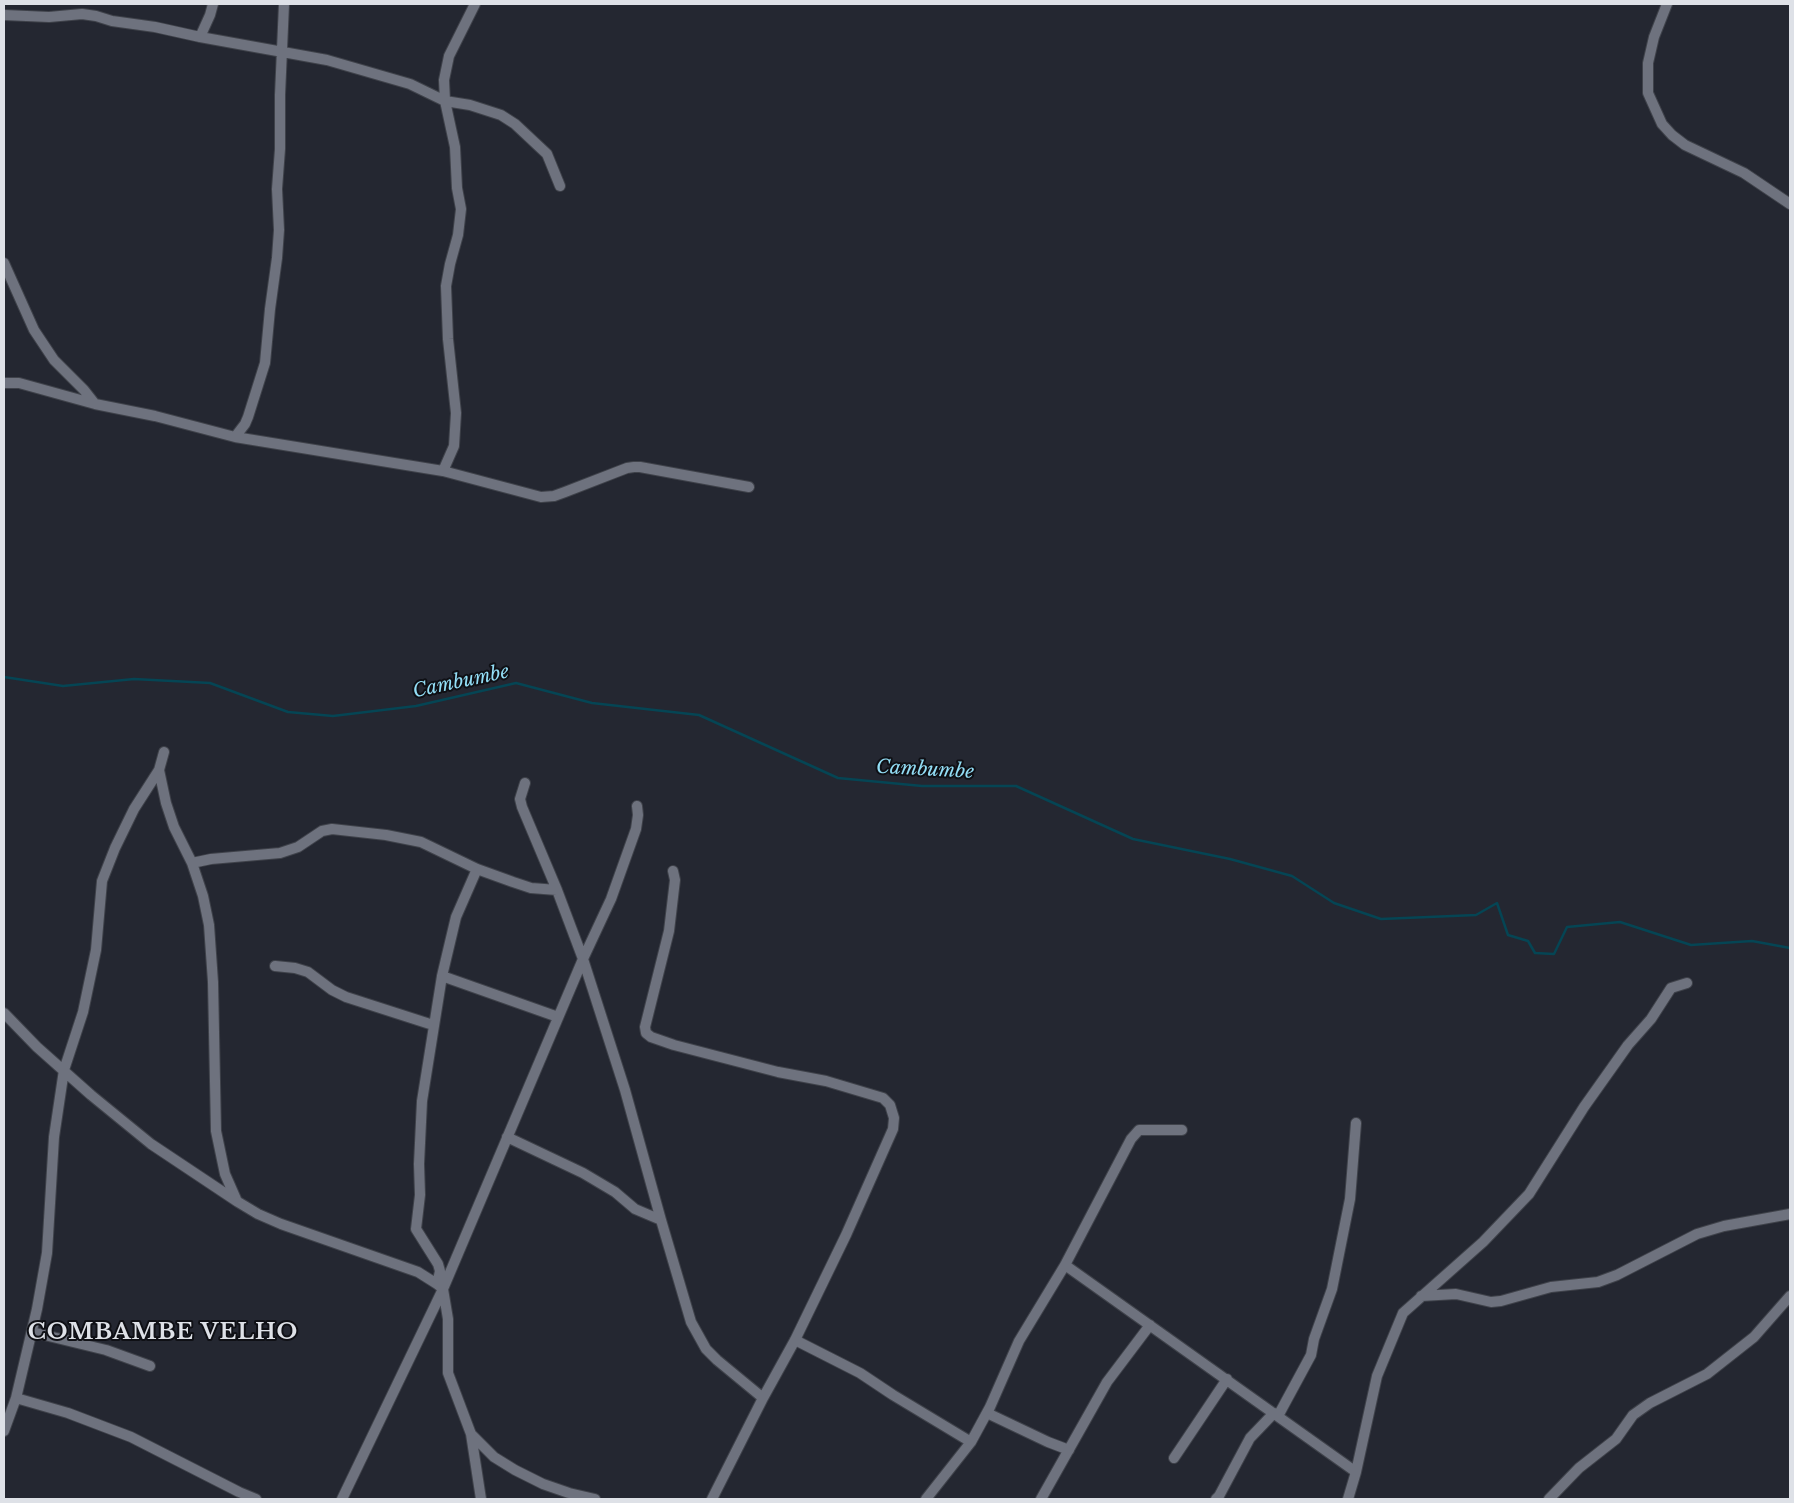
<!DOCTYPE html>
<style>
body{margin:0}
#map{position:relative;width:1794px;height:1503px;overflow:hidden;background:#242731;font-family:"Libre Baskerville",serif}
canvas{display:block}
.frame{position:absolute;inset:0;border:5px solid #dee1e7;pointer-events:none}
</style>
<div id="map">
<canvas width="1794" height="1503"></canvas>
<div class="frame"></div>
</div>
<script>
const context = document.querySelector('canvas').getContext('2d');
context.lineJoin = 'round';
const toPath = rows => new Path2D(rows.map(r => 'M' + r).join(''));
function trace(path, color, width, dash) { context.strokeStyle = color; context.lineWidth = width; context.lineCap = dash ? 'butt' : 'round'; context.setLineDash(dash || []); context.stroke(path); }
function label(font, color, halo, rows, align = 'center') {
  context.font = font + ' "Libre Baskerville",serif'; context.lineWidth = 4; context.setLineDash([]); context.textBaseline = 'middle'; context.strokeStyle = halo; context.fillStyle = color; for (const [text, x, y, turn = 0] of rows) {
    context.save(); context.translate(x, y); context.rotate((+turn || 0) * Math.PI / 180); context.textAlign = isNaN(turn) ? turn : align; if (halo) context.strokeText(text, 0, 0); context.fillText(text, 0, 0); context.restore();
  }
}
trace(toPath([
 [4,677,63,686,134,679,210,683,288,712,333,716,416,706,516,683,592,703,699,715,838,778,922,786,1016,786,1133,839,1230,859,1292,876,1334,903,1381,919,1476,915,1497,903,1508,935,1528,941,1535,953,1554,954,1567,927,1620,922,1691,945,1752,941,1790,948]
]), '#054554', 2.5);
const minor = toPath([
 [1667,4,1654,37,1648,63,1648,93,1662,124,1672,135,1685,145,1744,173,1790,204],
 [4,15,49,17,82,14,96,16,112,21,155,27,200,37,327,60,410,84,445,101,470,105,501,115,515,124,547,154,560,186],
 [200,37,210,15,213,4],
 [4,263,34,330,54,360,84,390,95,404],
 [4,383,19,383,95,404,155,416,235,437,443,471,541,497,554,496,565,492,627,468,634,467,640,467,749,487],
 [235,437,245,424,248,417,265,363,270,309,277,258,279,230,277,189,280,149,280,95,284,4],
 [443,471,454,446,456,413,448,339,446,286,450,264,458,235,461,209,457,188,455,147,445,101,444,80,449,56,475,4],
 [159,770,166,803,174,827,192,863,203,896,209,925,213,982,216,1131,225,1174,236,1199],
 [525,783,520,799,522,807,557,890,583,959,625,1090,661,1220,691,1322,706,1349,717,1360,763,1398],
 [192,863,211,859,280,853,298,847,322,831,332,829,386,835,421,842,477,869,513,882,531,888,557,890],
 [673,871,675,880,669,931,645,1027,646,1033,651,1037,674,1045,778,1072,826,1081,883,1098,890,1105,894,1118,893,1129,846,1235,795,1340,763,1398,712,1499],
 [275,966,295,968,308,972,332,990,346,997,433,1025],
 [442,976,558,1017],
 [4,1013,37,1047,91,1095,151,1144,238,1202,258,1214,281,1224,418,1272,437,1284,443,1289,448,1319,448,1373,471,1434,494,1457,515,1470,543,1484,569,1493,595,1499],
 [507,1137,583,1173,615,1192,635,1209,661,1220],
 [1065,1265,1356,1472],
 [437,1284,440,1271,438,1264,416,1229,420,1195,419,1164,422,1101,442,976,456,917,477,869],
 [1421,1296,1456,1294,1491,1302,1501,1301,1551,1287,1598,1282,1617,1275,1697,1234,1724,1226,1790,1214],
 [32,1332,106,1350,150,1366],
 [795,1340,860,1373,893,1395,971,1442],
 [16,1398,68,1413,131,1437,239,1492,256,1499],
 [987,1413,1048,1442,1069,1450],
 [1278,1416,1311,1355,1314,1339,1332,1289,1350,1199,1356,1123],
 [4,1431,16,1398,37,1309,47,1253,54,1137,64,1070,83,1012,96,950,102,881,115,848,134,809,159,770,164,752],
 [471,1434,481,1499],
 [1174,1458,1227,1379],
 [342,1499,443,1289,583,959,611,899,636,829,638,815,637,806],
 [926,1499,971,1442,990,1407,1019,1341,1065,1265,1131,1139,1139,1130,1182,1130],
 [1041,1499,1107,1382,1150,1325],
 [1216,1499,1219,1496,1250,1438,1274,1413],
 [1348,1499,1356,1472,1377,1376,1403,1313,1483,1242,1529,1194,1584,1107,1628,1045,1651,1019,1671,988,1687,983],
 [1549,1499,1579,1468,1616,1439,1633,1415,1650,1403,1707,1374,1754,1337,1790,1296]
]);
trace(minor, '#3f424a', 12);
trace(minor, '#6e727e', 10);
label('italic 19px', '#93def6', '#0f1015', [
 ["Cambumbe",461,682,-12],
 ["Cambumbe",925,770,3]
]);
context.letterSpacing = '1px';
label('bold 22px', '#dee1e7', '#0f1015', [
 ["COMBAMBE VELHO",163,1333]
]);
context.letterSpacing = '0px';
</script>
